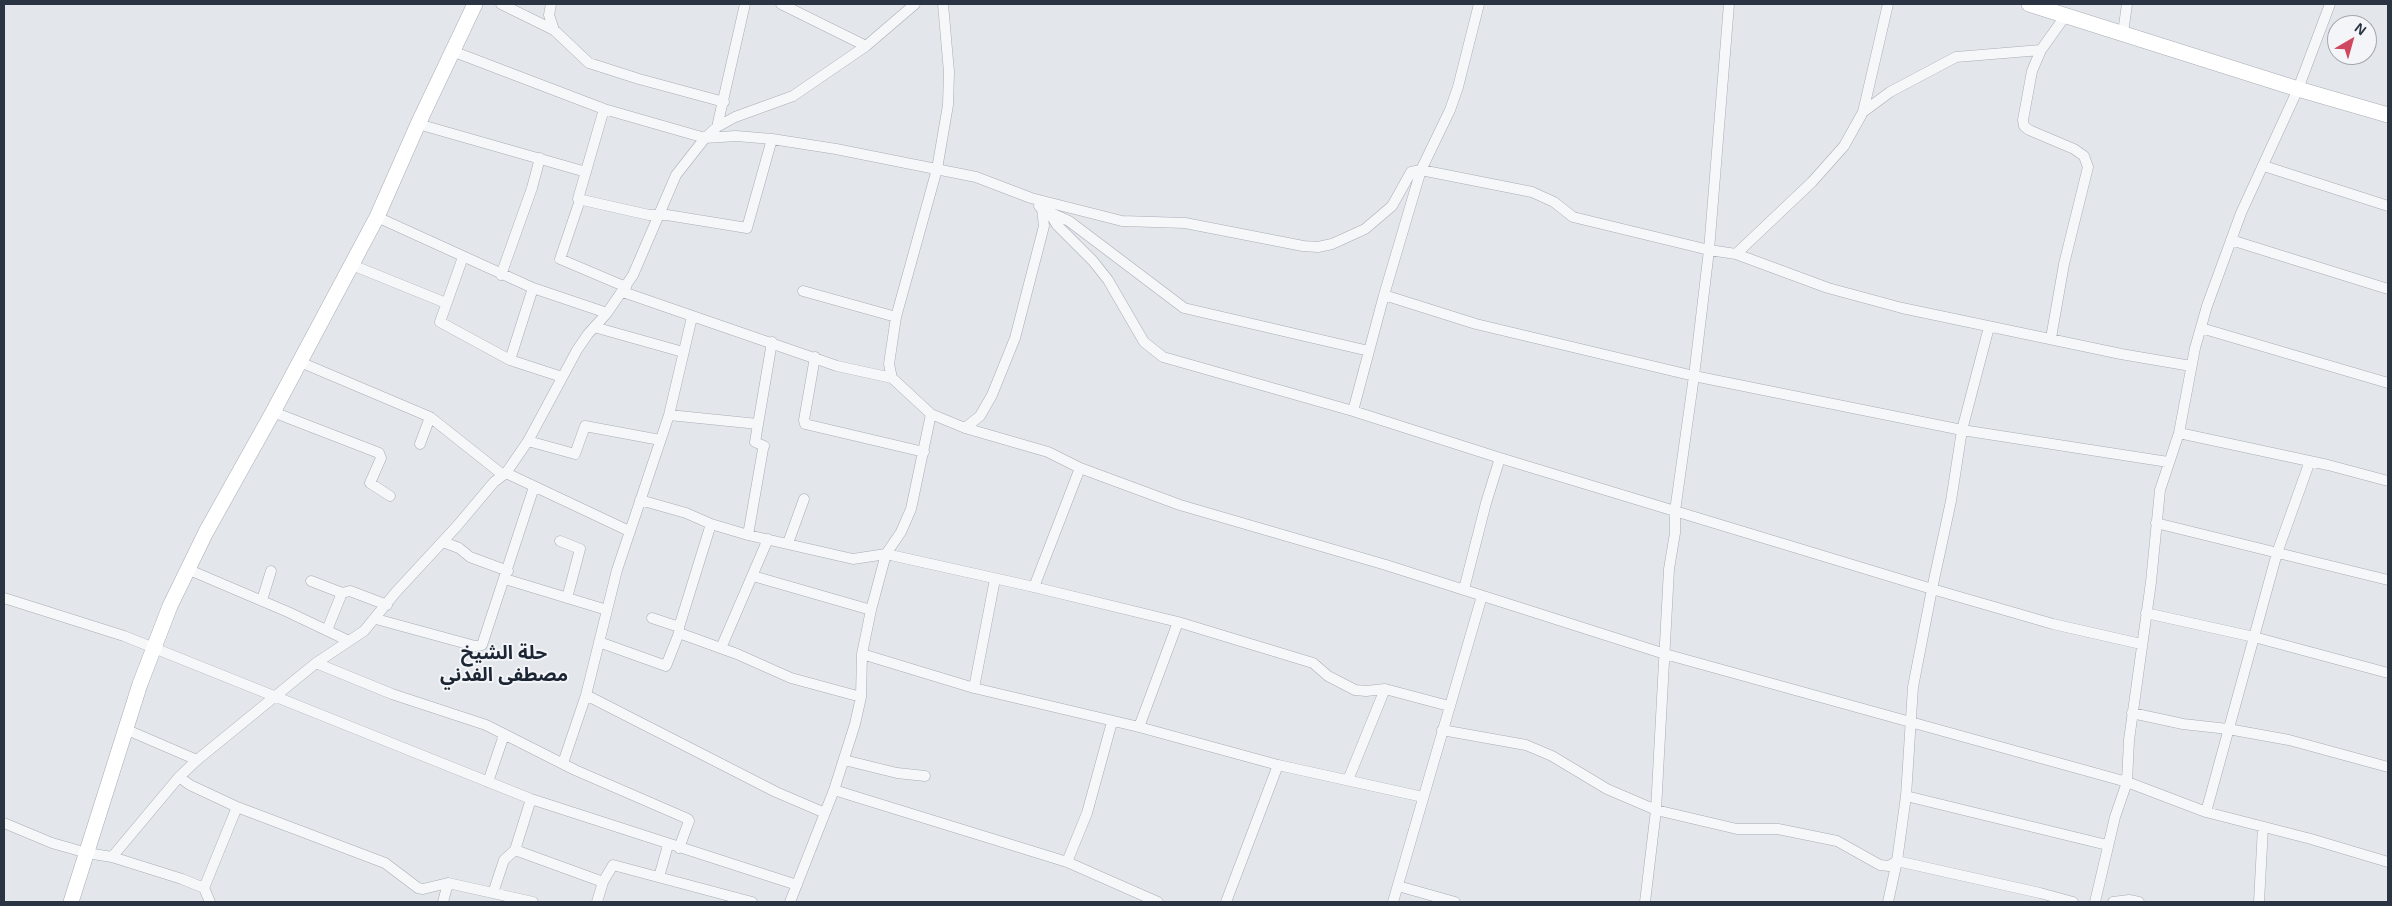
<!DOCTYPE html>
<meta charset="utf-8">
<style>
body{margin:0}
#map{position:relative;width:2392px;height:906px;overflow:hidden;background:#e3e6eb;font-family:Helvetica,sans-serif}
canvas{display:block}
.frame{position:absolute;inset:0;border:5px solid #2a3443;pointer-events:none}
.north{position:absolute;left:2327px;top:15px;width:50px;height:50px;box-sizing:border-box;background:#f3f5f8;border:1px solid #a3a8b0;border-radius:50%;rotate:38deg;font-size:14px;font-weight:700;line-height:20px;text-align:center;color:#2a3443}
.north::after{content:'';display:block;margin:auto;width:18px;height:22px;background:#cf4860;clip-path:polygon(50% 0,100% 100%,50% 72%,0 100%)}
</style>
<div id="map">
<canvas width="2392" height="906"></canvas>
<div class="frame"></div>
<div class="north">N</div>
</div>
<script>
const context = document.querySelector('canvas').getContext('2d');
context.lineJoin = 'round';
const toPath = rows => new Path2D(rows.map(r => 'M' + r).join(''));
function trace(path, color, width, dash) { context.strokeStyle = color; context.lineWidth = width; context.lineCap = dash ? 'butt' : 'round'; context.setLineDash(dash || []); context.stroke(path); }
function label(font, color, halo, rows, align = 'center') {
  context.font = font + ' Helvetica,"Noto Sans Arabic",sans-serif'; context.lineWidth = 4; context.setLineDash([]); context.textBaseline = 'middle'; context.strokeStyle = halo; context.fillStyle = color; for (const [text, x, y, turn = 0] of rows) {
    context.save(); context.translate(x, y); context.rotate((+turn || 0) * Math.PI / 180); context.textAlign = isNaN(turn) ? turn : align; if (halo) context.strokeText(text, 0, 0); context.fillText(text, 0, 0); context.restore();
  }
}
const street = toPath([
 [501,4,554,30],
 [551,4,549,15,554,30,589,63,639,79,724,102],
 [781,4,866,46],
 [943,4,949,72,948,105,937,169,896,317,889,364,892,378,931,414,965,428,1048,452,1080,468,1180,505,1386,565,1665,654,2127,782,2206,812,2311,839,2388,862],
 [2123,33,2127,4],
 [2041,50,2032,71,2023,120,2024,126,2029,130,2074,149,2084,156,2088,167,2064,264,2051,338],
 [452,51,604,109,705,138,736,136,772,139,836,149,976,177,1031,198,1122,221,1185,223,1303,246,1318,247,1332,244,1365,229,1392,206,1411,172,1421,170,1532,192,1554,202,1573,217,1709,250,1736,254,1828,288,1902,308,2121,354,2191,366],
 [604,109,578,199,649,215,667,215,747,228,772,139],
 [1863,112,1888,4],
 [418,124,586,172],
 [717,127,745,4],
 [2264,166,2388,206],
 [580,200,560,259,626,287],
 [1042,209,1049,212,1057,225,1093,261,1108,280,1144,342,1163,357,1353,411,1500,458,1932,589,2053,624,2141,644],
 [1049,212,1069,221,1184,308,1369,351],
 [377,217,533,288,607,313],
 [2231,240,2388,289],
 [1736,254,1812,182,1844,146,1863,112,1890,92,1956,57,2041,50,2066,15],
 [463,257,440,322,510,360,562,377],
 [352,265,446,303],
 [501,275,532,188,540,158],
 [803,291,896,317],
 [623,292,837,366,892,378],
 [1384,295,1476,324,1694,376,1962,430,2168,462],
 [594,327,683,352],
 [1989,327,1962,430,1951,501,1932,589,1913,687,1906,796,1897,861,2040,893,2073,902],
 [2201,328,2388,383],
 [815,357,804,420,805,424,924,452],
 [510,360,533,288],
 [300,362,430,417,503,475],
 [1353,411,1384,295,1421,170,1450,110,1458,87,1479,4],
 [273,412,379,453,381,458,370,483,390,496],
 [669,415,758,424],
 [965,428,980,416,992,395,1015,338,1044,226,1042,209,1039,206],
 [2179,433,2328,465,2388,481],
 [528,441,575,454,585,426,660,440],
 [420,444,430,417],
 [2310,461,2277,553,2254,637,2388,673],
 [506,473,629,531],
 [640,500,686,513,711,524,748,535,853,559,886,554,1034,587,1178,622,1313,663,1328,676,1355,690,1366,691,1385,689,1449,706],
 [2156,523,2388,580],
 [748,535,763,449,764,446,755,442,772,342],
 [560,541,580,549,567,598],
 [443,542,459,548,470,557,508,571],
 [788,543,804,499],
 [187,569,288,612,349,641],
 [753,576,871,610],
 [505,579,607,610],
 [311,581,342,593,350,591,387,605],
 [1034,587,1080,468],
 [1464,589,1486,503,1500,458],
 [4,598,124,636,531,799,797,885],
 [262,600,271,571],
 [2146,613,2254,637,2206,812],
 [652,618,679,627],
 [376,619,475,646,482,645,534,487],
 [327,630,342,593],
 [679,633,737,654,791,678,861,697],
 [599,642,666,666,679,633,679,627,711,524],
 [721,648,768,539],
 [862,654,974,688,1139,727,1278,765,1423,797],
 [316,663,392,694,486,725,575,770,688,819,689,821,679,848],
 [974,688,995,579],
 [586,695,776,792,825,813],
 [2132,713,2183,724,2228,729,2289,740,2388,767],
 [1139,727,1178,622],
 [125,729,197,760,316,663,364,631,396,592,457,526,494,482,506,473,528,441,577,350,588,334,607,313,633,275,676,175,705,138,717,127,735,117,793,96,866,46,915,4],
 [1442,730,1526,745,1552,756,1607,789,1656,810,1737,829,1778,829,1837,841,1880,865,1889,866,1897,861],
 [844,760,897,773,925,776],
 [563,763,586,695,617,570,669,415,692,317],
 [179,777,190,785,237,807,385,863,418,888,423,889,448,883,533,902],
 [1348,780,1385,689],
 [488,782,504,735],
 [834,790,1067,862,1158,902],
 [1906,796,2107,845],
 [531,799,515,850,603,882],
 [4,823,52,843,87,853,112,857,182,879,204,888,210,902],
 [112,857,179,777,197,760],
 [1067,862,1087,813,1112,722],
 [659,877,668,845],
 [1398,886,1455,902],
 [204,888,237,807],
 [493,893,504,860,515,850],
 [443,902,448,883],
 [597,902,603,882,613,865,752,902],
 [790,902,834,790,855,724,861,697,862,654,871,610,886,554,901,532,911,509,931,414],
 [1226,902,1278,765],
 [1393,902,1482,596],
 [1645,902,1656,810,1669,569,1675,533,1675,511,1694,376,1709,250,1729,4],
 [1888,902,1897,861],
 [2095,902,2115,817,2127,782,2129,740,2151,582,2160,490,2179,433,2195,348,2207,306,2241,213,2298,89,2330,4],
 [2113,902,2129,900,2139,902],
 [2259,902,2263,827]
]);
const secondary = toPath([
 [2029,4,2298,89,2388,115],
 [71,902,140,684,170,606,206,532,273,412,377,217,418,124,475,4]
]);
trace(street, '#a8adb5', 11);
trace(secondary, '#a8adb5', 16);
trace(street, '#f6f7f9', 10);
trace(secondary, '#fff', 15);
label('bold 19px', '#1c2534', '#f3f5f8', [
 ["حلة الشيخ",504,654],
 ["مصطفى الفدني",504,676]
]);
</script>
